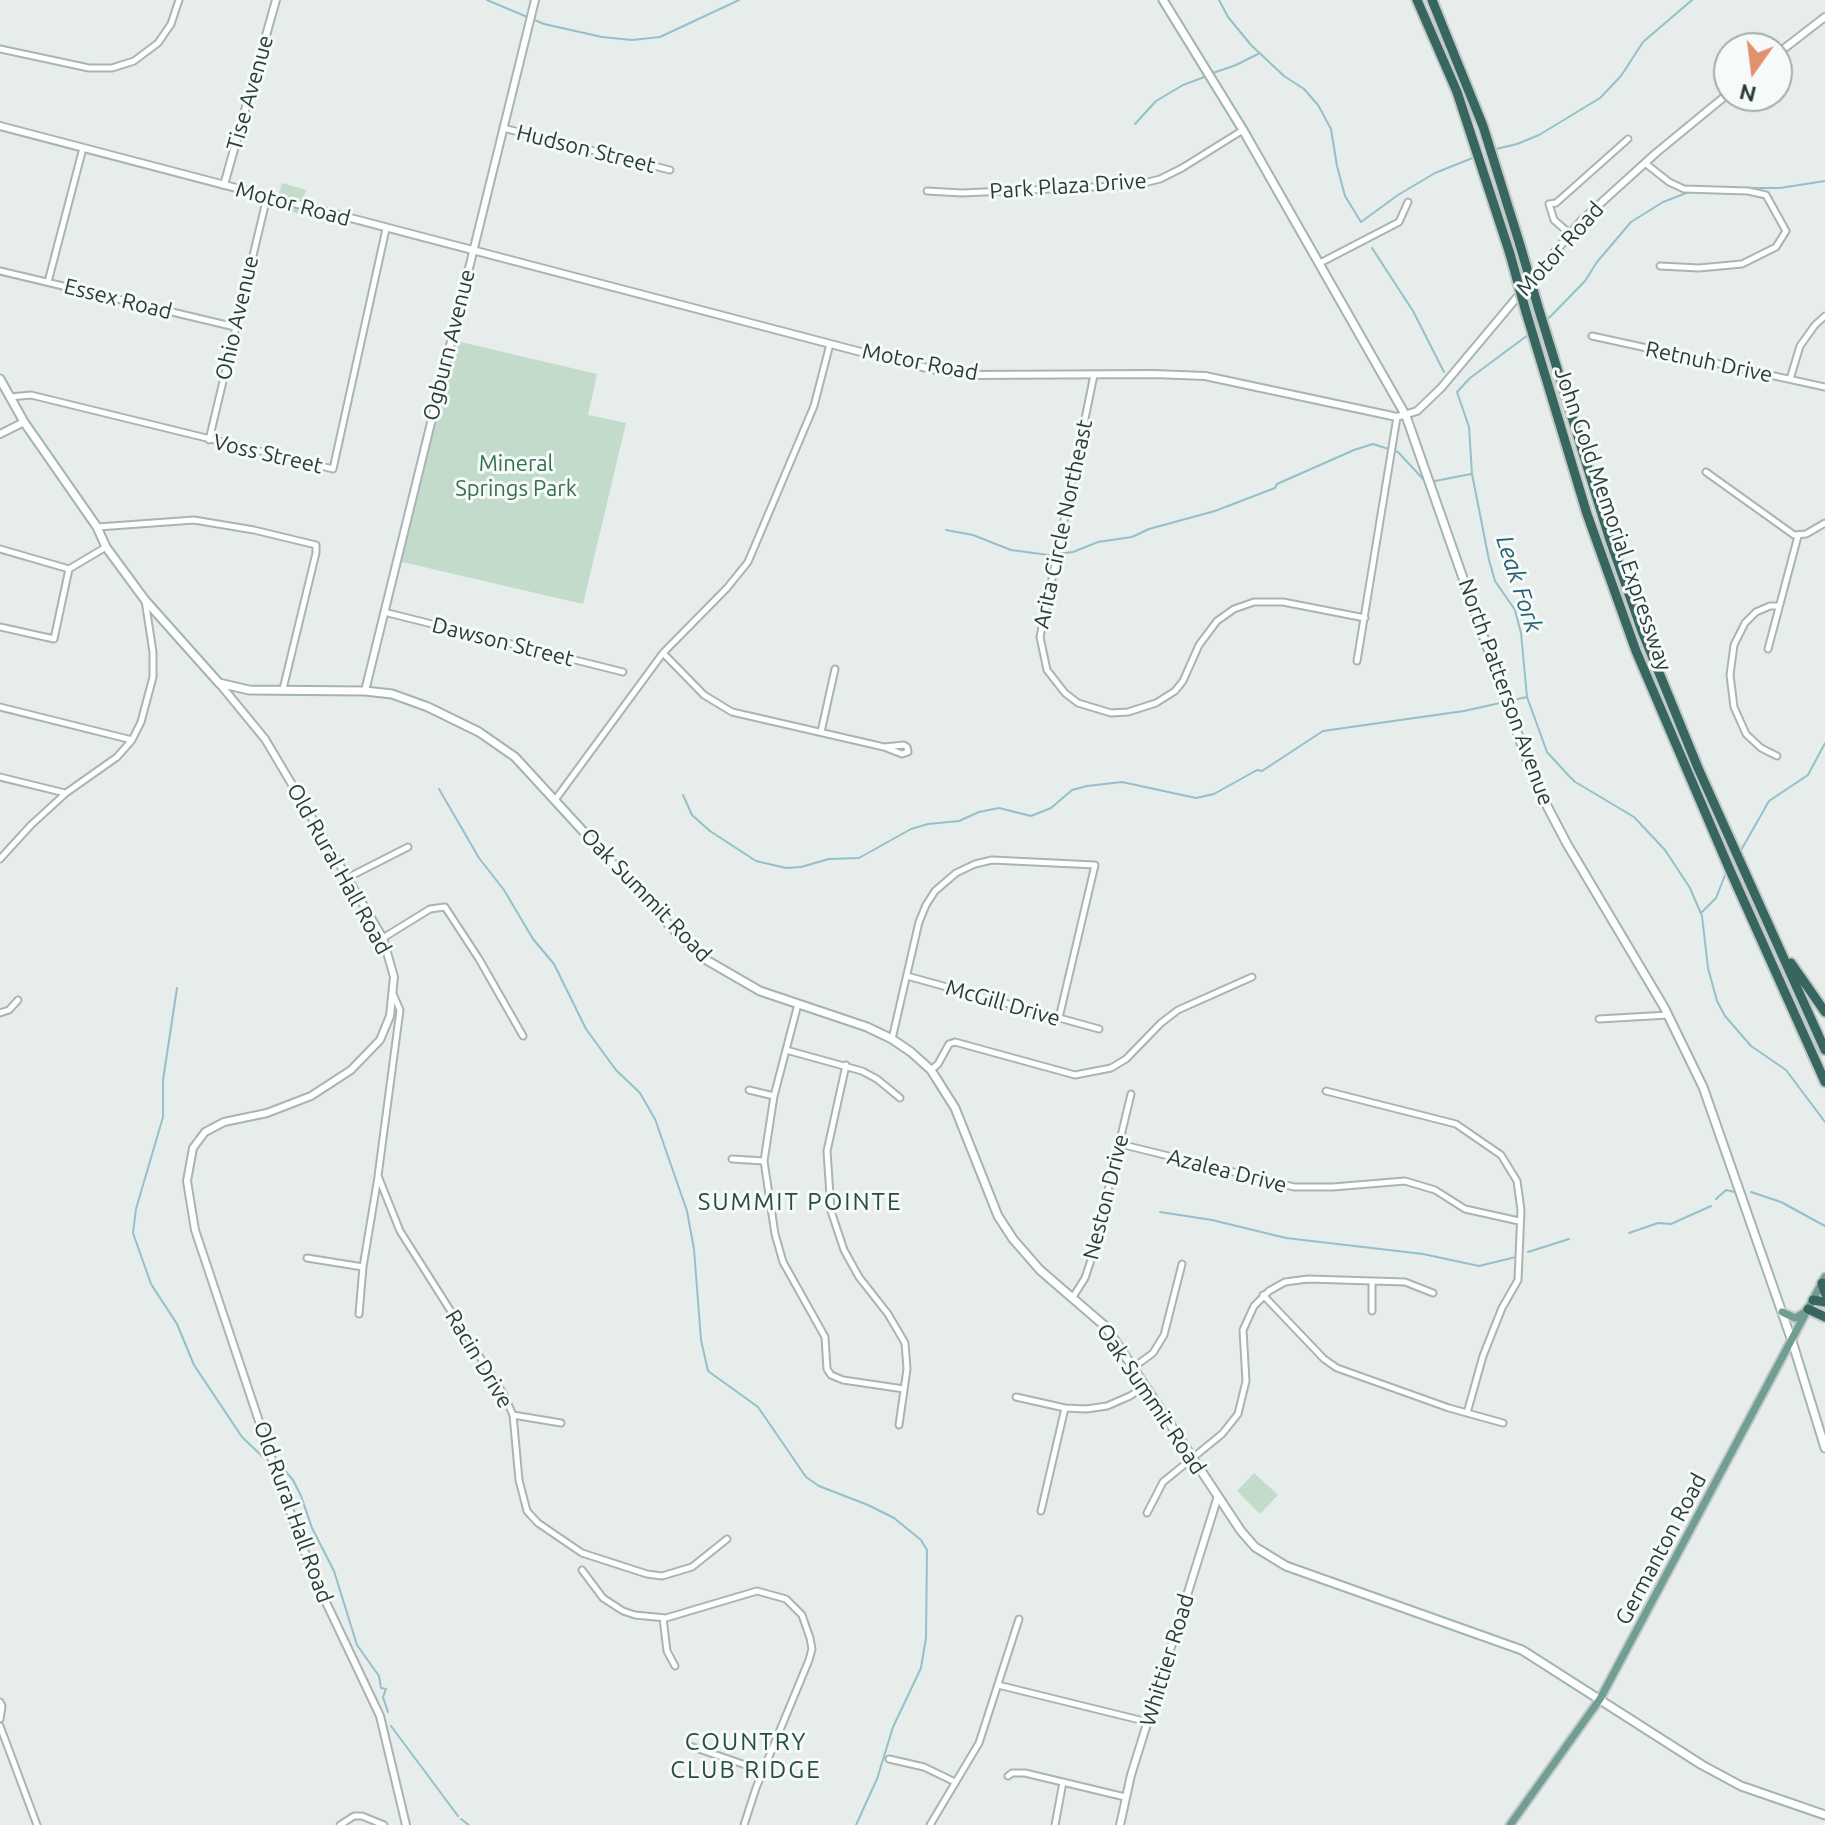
<!DOCTYPE html>
<style>
body{margin:0}
#map{position:relative;width:1825px;height:1825px;overflow:hidden;background:#e6edea;font-family:Ubuntu,sans-serif}
canvas{display:block}
.north{position:absolute;left:1713px;top:32px;width:80px;height:80px;box-sizing:border-box;background:#f6faf8;border:2px solid #a3aeab;border-radius:50%;rotate:194deg;font-size:22px;font-weight:700;line-height:32px;text-align:center;color:#273d38}
.north::after{content:'';display:block;margin:auto;width:28px;height:36px;background:#e2916f;clip-path:polygon(50% 0,100% 100%,50% 72%,0 100%)}
</style>
<div id="map">
<canvas width="1825" height="1825"></canvas>
<div class="north">N</div>
</div>
<script>
const context = document.querySelector('canvas').getContext('2d');
context.lineJoin = 'round';
function paint(path, color) { context.fillStyle = color; context.fill(path, 'evenodd'); }
const toPath = rows => new Path2D(rows.map(r => 'M' + r).join(''));
function trace(path, color, width, dash) { context.strokeStyle = color; context.lineWidth = width; context.lineCap = dash ? 'butt' : 'round'; context.setLineDash(dash || []); context.stroke(path); }
function label(font, color, halo, rows, align = 'center') {
  context.font = font + ' Ubuntu,sans-serif'; context.lineWidth = 6; context.setLineDash([]); context.textBaseline = 'middle'; context.strokeStyle = halo; context.fillStyle = color; for (const [text, x, y, turn = 0] of rows) {
    context.save(); context.translate(x, y); context.rotate((+turn || 0) * Math.PI / 180); context.textAlign = isNaN(turn) ? turn : align; if (halo) context.strokeText(text, 0, 0); context.fillText(text, 0, 0); context.restore();
  }
}
paint(toPath([
 [282,183,306,190,299,214,275,207],
 [452,340,597,374,588,415,626,423,583,604,398,561],
 [1254,1473,1278,1495,1260,1514,1237,1491]
]), '#c2dbca');
trace(toPath([
 [487,0,544,24,602,37,632,40,660,37,739,0],
 [1219,0,1228,17,1251,45,1284,76,1304,89,1318,105,1331,129,1337,166,1345,196,1361,222,1398,195,1435,173,1475,157],
 [1213,73,1236,65,1258,54],
 [1135,124,1156,101,1183,85,1207,76],
 [1496,149,1517,144,1539,135,1600,98,1621,76,1643,42,1692,0],
 [1723,188,1780,188,1825,181],
 [1372,248,1413,311,1444,372],
 [1546,321,1585,281,1597,262,1631,222,1663,202,1689,192],
 [1528,335,1470,378,1457,392,1469,427,1472,474,1489,560,1495,581,1515,610,1521,633,1527,697,1547,752,1569,776],
 [1430,482,1471,474],
 [946,530,973,535,1011,550,1049,555,1073,552,1098,542,1132,537,1149,529,1215,511,1275,488,1277,484,1354,450,1373,444,1398,452,1424,480],
 [1570,777,1575,782],
 [1577,783,1634,817,1665,850,1690,888,1702,916,1708,968,1717,1001,1725,1016,1751,1046,1786,1070,1825,1122],
 [439,789,479,858,504,890,533,939,554,964,586,1029,616,1070,640,1093,655,1119,687,1211,694,1249,701,1340,708,1371,758,1407,806,1477,819,1486,868,1505,894,1518,921,1540,927,1550,926,1638,921,1668,893,1727,877,1779,856,1825],
 [683,795,692,815,710,831,756,861,786,868,801,867,829,859,859,858,911,829,928,824,959,821,979,812,999,808,1031,816,1051,808,1072,790,1087,786,1122,782,1196,798,1214,794,1257,770,1262,771,1323,731,1464,711,1527,697],
 [1740,852,1769,801,1808,775,1825,743],
 [1702,912,1716,898,1727,870],
 [177,988,163,1080,163,1117,136,1209,133,1233,151,1284,177,1324,194,1365,242,1437,264,1458],
 [1751,1192,1781,1202,1825,1226],
 [1716,1199,1726,1190,1735,1192],
 [1160,1212,1212,1220,1286,1238,1423,1254,1479,1266,1516,1257],
 [1629,1233,1658,1223,1671,1224,1711,1206],
 [1528,1252,1569,1239],
 [277,1461,293,1480,301,1496,312,1528,334,1571,357,1645,379,1676,381,1688,386,1689,383,1697,388,1712],
 [391,1726,458,1816],
 [461,1819,469,1825]
]), '#95c0cb', 2);
const minor = toPath([
 [0,49,89,68,112,68,134,61,158,43,171,24,179,0],
 [503,128,670,170],
 [1645,163,1669,182,1684,189,1748,191,1766,195,1786,231,1776,247,1742,264,1699,268,1660,266],
 [927,191,962,193,1136,185,1160,179,1182,168,1243,130],
 [1569,233,1554,220,1549,204,1556,203,1628,139],
 [1320,263,1399,222,1408,202],
 [0,271,235,327],
 [48,282,83,148],
 [1592,336,1825,387],
 [1094,375,1040,637,1047,670,1065,693,1078,703,1111,713,1128,712,1156,703,1175,691,1183,681,1199,645,1217,621,1234,609,1254,602,1283,602,1365,618],
 [1790,379,1800,346,1815,325,1825,316],
 [10,397,31,395,333,469,386,229],
 [209,440,267,197],
 [1706,472,1794,535,1806,534,1825,523],
 [98,527,194,520,254,530,316,545,316,553,283,689],
 [0,549,69,569,106,547],
 [384,612,623,672],
 [0,627,54,639,69,569],
 [1768,649,1798,536],
 [663,653,704,695,732,712,884,747,902,754,908,752,907,747,904,745,884,747],
 [1357,661,1397,417],
 [0,707,132,740],
 [821,732,835,669],
 [1777,756,1761,748,1746,734,1734,707,1730,675,1734,645,1745,623,1756,612,1770,606,1779,606],
 [0,777,65,793],
 [555,800,663,653,727,588,748,562,814,406,830,344],
 [0,859,31,825,66,793,117,757,132,740,141,722,153,677,153,652,145,600],
 [347,878,408,847],
 [383,938,430,909,445,907,479,959,523,1036],
 [907,976,1099,1029],
 [394,996,400,1010,378,1176,400,1231,504,1395,513,1415,519,1480,527,1511,538,1523,582,1553,647,1574,662,1576,692,1567,727,1539],
 [798,1004,774,1096,764,1161,775,1234,783,1262,825,1337,827,1369,831,1375,843,1380,904,1389],
 [0,1013,9,1010,18,1000],
 [1599,1019,1668,1015],
 [892,1039,919,922,926,905,935,891,956,873,975,864,992,860,1095,865,1059,1018],
 [786,1050,862,1071,877,1079,900,1098],
 [846,1065,827,1151,831,1211,844,1250,859,1277,888,1314,905,1343,907,1369,899,1425],
 [931,1070,938,1064,949,1044,955,1042,1075,1075,1111,1068,1126,1059,1161,1023,1178,1010,1252,977],
 [749,1090,774,1096],
 [1326,1091,1456,1124,1501,1155,1517,1181,1521,1210,1518,1280,1502,1308,1483,1356,1467,1413],
 [1120,1144,1294,1187,1333,1187,1405,1181,1435,1190,1465,1209,1519,1221],
 [732,1159,764,1161],
 [307,1258,363,1267],
 [1263,1295,1324,1359,1337,1368,1449,1408,1503,1423],
 [1073,1297,1085,1278,1092,1257,1131,1094],
 [1372,1311,1372,1281],
 [359,1314,363,1267,378,1177],
 [1134,1367,1153,1353,1164,1335,1182,1264],
 [1016,1397,1065,1408,1086,1409,1107,1406,1130,1396,1145,1386],
 [513,1415,561,1423],
 [1041,1511,1065,1408],
 [1147,1513,1163,1482,1222,1434,1238,1414,1246,1381,1243,1330,1254,1306,1269,1291,1285,1282,1308,1279,1405,1282,1433,1293],
 [582,1570,603,1598,623,1611,635,1615,666,1618,757,1591,786,1599,802,1615,810,1638,812,1649,809,1660,756,1788,744,1825],
 [663,1618,667,1651,675,1666],
 [998,1685,1148,1722],
 [0,1702,2,1706,0,1719],
 [0,1726,37,1825],
 [690,1746,763,1771],
 [889,1759,924,1767,955,1782],
 [1008,1776,1012,1773,1025,1773,1125,1797],
 [340,1825,354,1816,362,1816,384,1825],
 [930,1825,979,1743,1019,1619],
 [1055,1825,1063,1782]
]);
const tertiary = toPath([
 [1777,54,1825,17],
 [0,126,899,362,947,372,970,375,1154,374,1205,376,1397,417,1417,411,1441,388,1581,221,1656,153,1729,93],
 [224,185,276,0],
 [0,434,24,422],
 [219,683,265,739,335,857,383,938,394,977,390,1016,380,1040,351,1070,311,1096,267,1113,224,1122,205,1132,193,1148,187,1181,195,1230,280,1484,314,1577,380,1716,406,1825],
 [365,691,535,0],
 [1120,1825,1131,1775,1218,1496]
]);
const secondary = toPath([
 [1163,0,1243,130,1406,416,1535,783,1567,844,1664,1007,1703,1087,1792,1341,1825,1448],
 [0,379,24,422,97,527,106,547,145,600,219,683,249,690,365,691,392,694,428,707,479,732,515,757,672,928,703,958,760,991,867,1027,892,1039,911,1052,931,1070,955,1108,998,1216,1013,1239,1040,1270,1106,1327,1241,1531,1255,1547,1286,1566,1522,1650,1702,1765,1741,1786,1825,1815]
]);
const primary = toPath([
 [1782,1312,1795,1318,1805,1312],
 [1510,1825,1600,1699,1825,1277]
]);
const motorway = toPath([
 [1417,0,1457,92,1510,254],
 [1432,0,1483,126,1520,245],
 [1539,310,1609,537,1642,631,1698,768,1825,1050],
 [1526,312,1587,514,1636,651,1729,868,1825,1082],
 [1791,963,1825,1012],
 [1822,1283,1825,1293],
 [1813,1300,1825,1302],
 [1808,1309,1825,1317]
]);
trace(minor, '#a9b5b1', 9);
trace(tertiary, '#a9b5b1', 10);
trace(secondary, '#a2b5af', 11);
trace(primary, '#c3c9c7', 11);
trace(motorway, '#c3c9c7', 13);
trace(minor, '#fff', 5);
trace(tertiary, '#fff', 6);
trace(secondary, '#fff', 7);
trace(primary, '#709d94', 7);
trace(motorway, '#36665f', 9);
const motorwayBridge = toPath([
 [1520,245,1539,310],
 [1510,254,1526,312]
]);
trace(motorwayBridge, '#c3c9c7', 13, []);
trace(motorwayBridge, '#36665f', 9);
label('22px', '#273d38', '#f6faf8', [
 ["Tise Avenue",250,93,-74],
 ["Hudson Street",586,149,14],
 ["Park Plaza Drive",1068,186,-4],
 ["Motor Road",293,204,15],
 ["Motor Road",1560,249,-48],
 ["Essex Road",118,299,14],
 ["Ohio Avenue",237,318,-77],
 ["Ogburn Avenue",449,345,-76],
 ["Motor Road",920,362,11],
 ["Retnuh Drive",1709,362,12],
 ["Voss Street",268,454,13],
 ["John Gold Memorial Expressway",1613,519,71],
 ["Arita Circle Northeast",1063,524,-78],
 ["Dawson Street",503,642,14],
 ["North Patterson Avenue",1506,692,70],
 ["Old Rural Hall Road",339,869,61],
 ["Oak Summit Road",646,895,46],
 ["McGill Drive",1003,1003,16],
 ["Azalea Drive",1227,1171,14],
 ["Neston Drive",1106,1197,-76],
 ["Racin Drive",479,1359,59],
 ["Oak Summit Road",1151,1399,56],
 ["Old Rural Hall Road",293,1512,70],
 ["Germanton Road",1661,1549,-62],
 ["Whittier Road",1167,1660,-73]
]);
label('22px', '#35704f', '#f6faf8', [
 ["Mineral",516,464],
 ["Springs Park",516,489]
]);
label('italic 24px', '#276273', '#f6faf8', [
 ["Leak Fork",1519,584,72]
]);
context.letterSpacing = '2px';
label('24px', '#254d45', '#f6faf8', [
 ["SUMMIT POINTE",800,1202],
 ["COUNTRY",746,1742],
 ["CLUB RIDGE",746,1770]
]);
context.letterSpacing = '0px';
</script>
